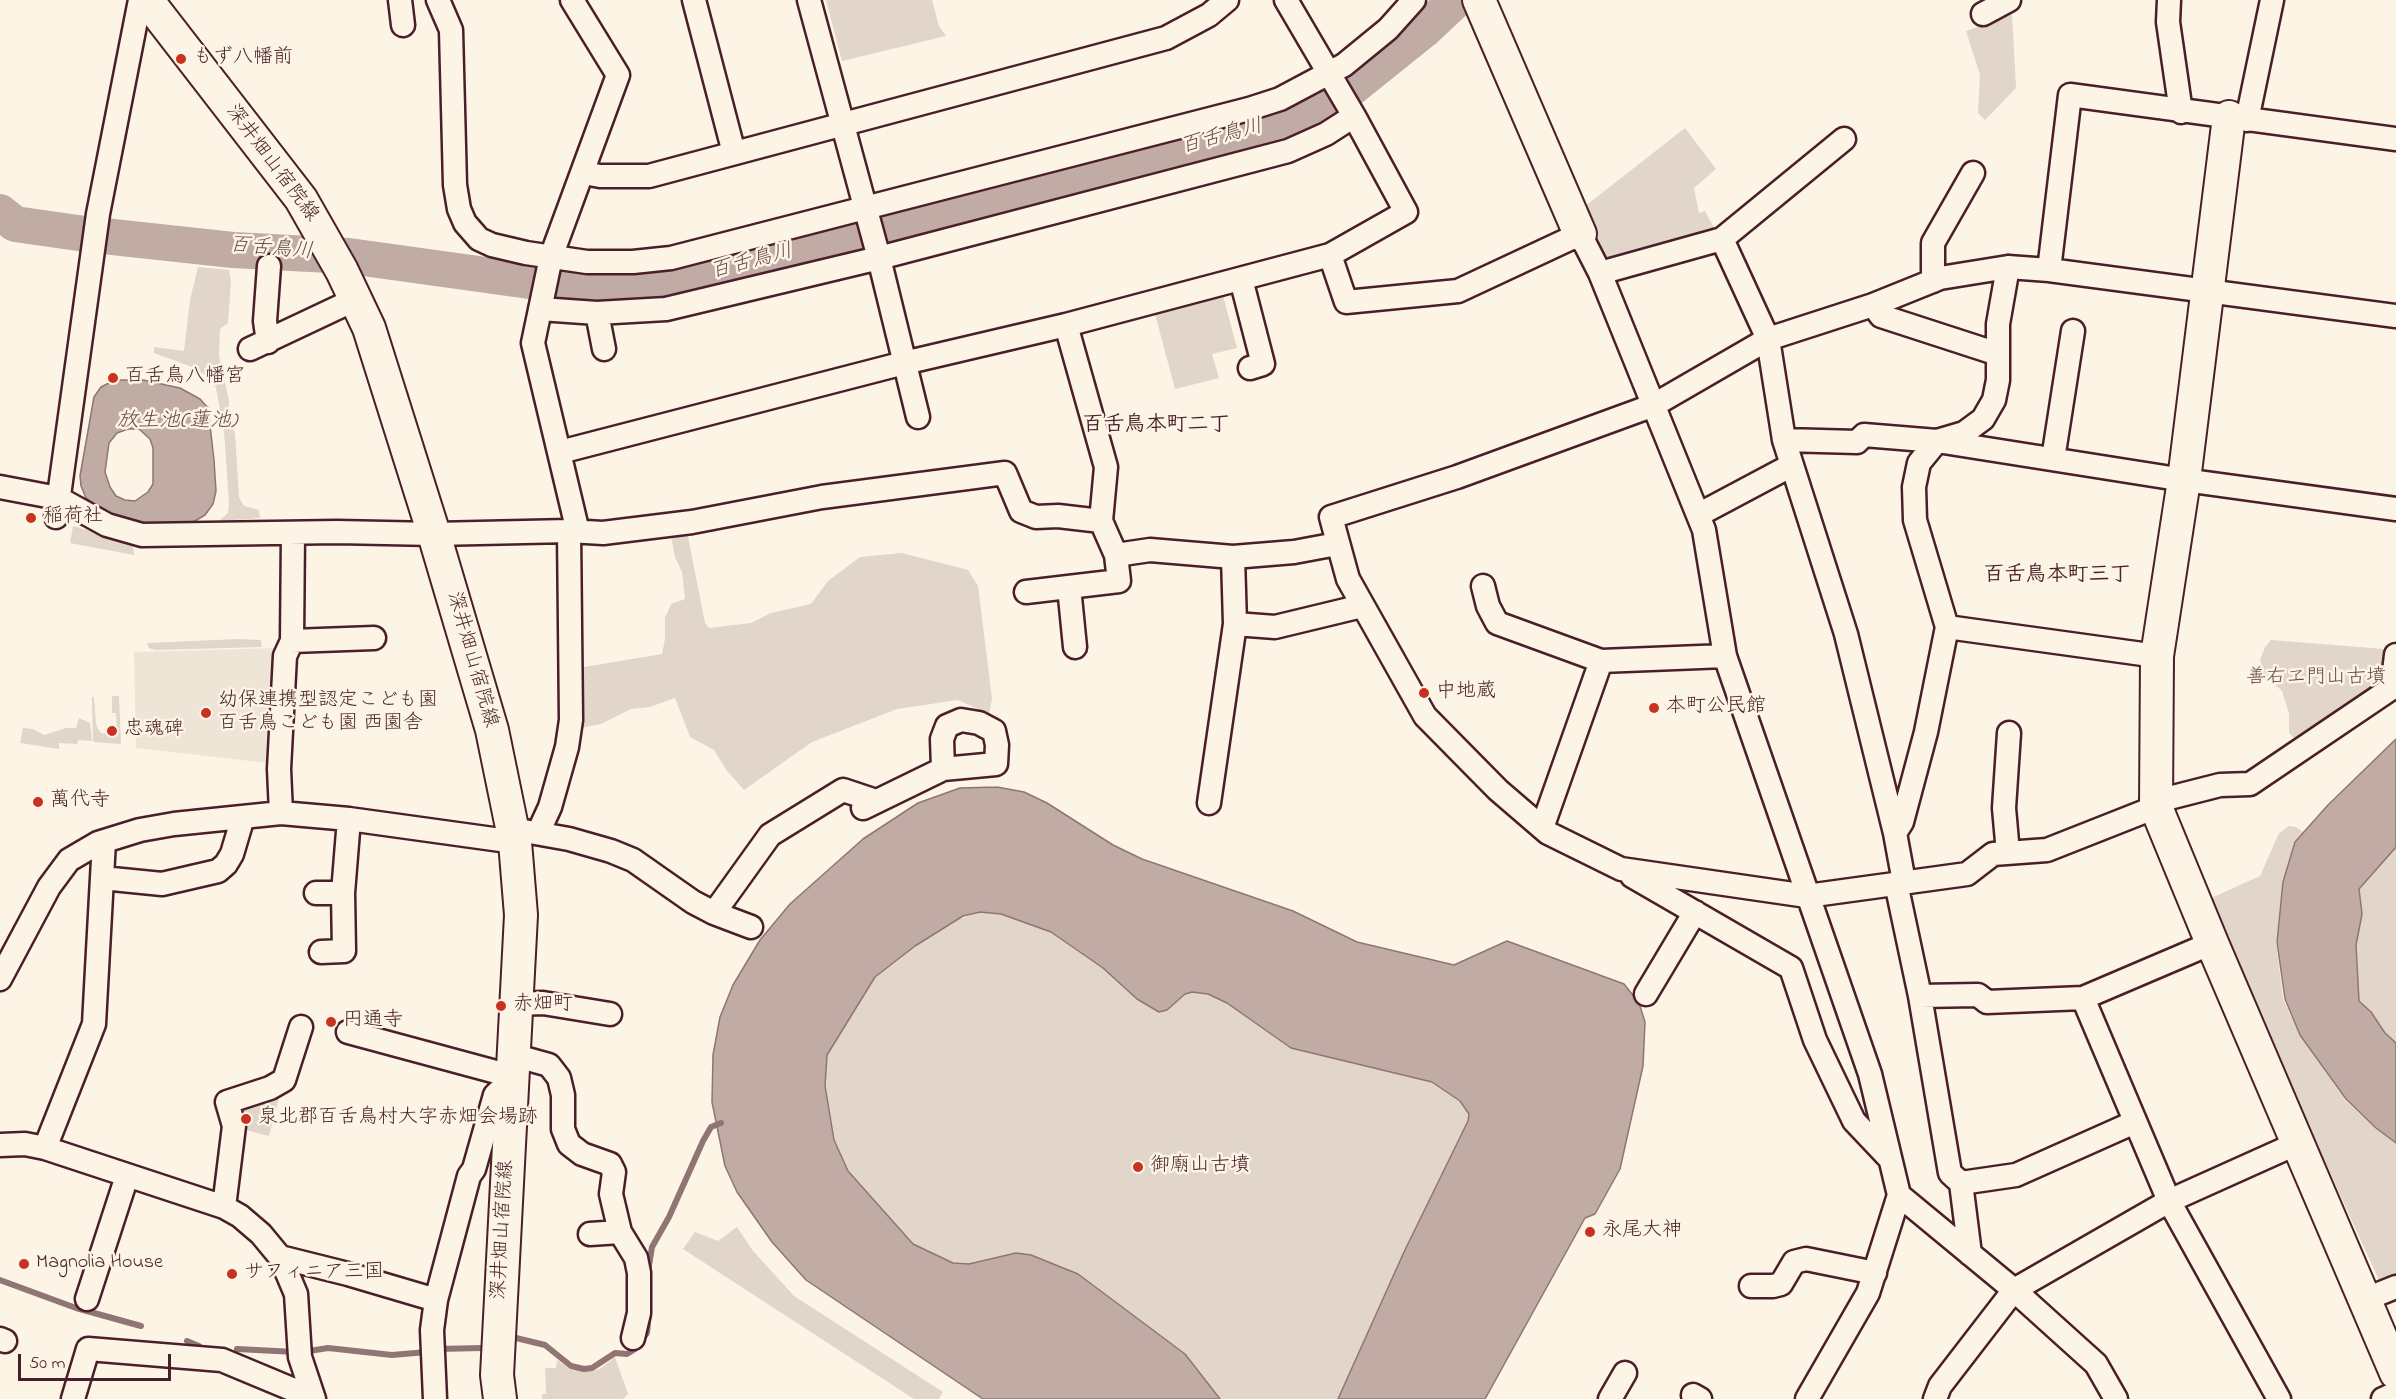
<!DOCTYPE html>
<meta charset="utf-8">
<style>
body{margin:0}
#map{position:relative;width:2396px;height:1399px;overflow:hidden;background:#fcf5e5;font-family:"Indie Flower",sans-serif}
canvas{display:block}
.scale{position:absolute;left:18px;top:1354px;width:153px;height:27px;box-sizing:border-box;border:3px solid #4a1f2b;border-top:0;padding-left:8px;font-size:18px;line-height:21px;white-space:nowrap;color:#4a1f2b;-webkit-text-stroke:4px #fcf5e5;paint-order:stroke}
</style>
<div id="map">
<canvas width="2396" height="1399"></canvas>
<div class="scale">50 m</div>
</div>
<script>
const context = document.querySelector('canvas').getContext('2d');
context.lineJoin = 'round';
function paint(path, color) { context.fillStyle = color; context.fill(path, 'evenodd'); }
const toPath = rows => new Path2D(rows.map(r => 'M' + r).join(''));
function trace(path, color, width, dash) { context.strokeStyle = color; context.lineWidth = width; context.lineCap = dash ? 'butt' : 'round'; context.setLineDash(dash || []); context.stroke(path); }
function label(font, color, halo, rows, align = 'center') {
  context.font = font + ' "Indie Flower","Klee One",sans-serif'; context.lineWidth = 5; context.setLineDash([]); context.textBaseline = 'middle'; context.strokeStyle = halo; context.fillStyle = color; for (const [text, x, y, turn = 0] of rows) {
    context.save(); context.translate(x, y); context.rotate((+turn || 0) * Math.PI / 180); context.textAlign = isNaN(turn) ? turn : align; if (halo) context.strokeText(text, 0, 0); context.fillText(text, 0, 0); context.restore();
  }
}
paint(toPath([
 [278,648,275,756,268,763,136,748,134,652]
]), '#eee5d7');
paint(toPath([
 [826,0,932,0,939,26,946,36,842,61],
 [2012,14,2016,88,1985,120,1978,113,1980,75,1966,31],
 [1685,128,1716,169,1694,188,1699,213,1705,211,1714,228,1616,261,1605,257,1584,207],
 [198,267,229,270,231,281,228,323,220,329,219,356,229,401,228,414,235,434,239,497,244,506,259,510,260,518,219,521,228,513,229,502,224,431,216,388,206,376,195,368,154,353,154,347,184,351,190,300],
 [1223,296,1237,348,1212,354,1219,378,1175,389,1155,314],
 [73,526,133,543,134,555,70,543],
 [687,532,705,623,709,628,751,623,771,613,811,604,828,581,860,557,902,553,968,570,978,586,992,699,989,714,958,700,897,709,812,742,744,790,727,771,714,750,690,737,675,698,650,707,631,709,601,724,581,728,584,667,662,654,665,639,665,618,671,604,685,599,682,572,675,557,671,536],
 [239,639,261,640,262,647,155,650,149,648,147,643],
 [2271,640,2384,649,2380,680,2298,738,2293,737,2289,733,2289,713,2282,691,2264,675,2260,660,2265,647],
 [112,696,119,696,121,744,93,742,92,697,94,697,96,724,98,729,101,733,113,734,117,733,116,713,112,713],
 [79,718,90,723,92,741,78,740,77,744,59,743,59,749,20,743,23,728,33,729,44,735,66,728,76,728],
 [2289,826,2296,827,2303,832,2294,842,2283,882,2276,942,2283,999,2300,1036,2345,1100,2375,1128,2396,1144,2396,1278,2387,1282,2379,1280,2262,1024,2209,899,2260,876,2279,833],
 [2396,847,2396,1043,2385,1033,2371,1012,2359,1001,2356,945,2362,914,2358,889],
 [980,912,1001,914,1051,932,1103,968,1137,999,1152,1008,1167,1010,1185,994,1192,992,1208,994,1227,1003,1291,1048,1432,1082,1460,1101,1469,1114,1468,1121,1404,1252,1338,1399,1220,1399,1185,1354,1031,1255,1016,1253,969,1264,953,1263,913,1244,848,1171,834,1139,825,1086,827,1055,875,977,915,946,956,920],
 [269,1096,279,1098,269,1136,242,1129,237,1103],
 [737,1227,753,1251,794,1296,943,1392,939,1399,914,1399,683,1249,695,1232,718,1241],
 [615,1357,628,1394,623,1399,542,1399,542,1394,546,1394,545,1368,556,1368,557,1360,571,1370,592,1371,600,1369]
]), '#e2d5ca');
const water = toPath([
 [121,380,143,380,180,388,200,399,208,408,214,460,216,491,213,504,205,515,190,524,146,525,107,513,86,498,81,486,80,476,94,397,101,387,111,382,121,380],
 [128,429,139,429,150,439,153,448,153,484,148,492,135,501,125,500,116,496,110,487,105,472,109,443,117,433,128,429],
 [2396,739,2396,847,2359,889,2362,914,2356,945,2359,1001,2371,1012,2385,1033,2396,1043,2396,1143,2376,1128,2346,1099,2300,1035,2285,999,2277,942,2283,882,2295,842,2328,805,2396,739],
 [997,787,1024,792,1047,803,1113,845,1142,859,1293,911,1357,942,1454,965,1507,941,1624,984,1639,1003,1645,1022,1643,1066,1620,1169,1595,1214,1585,1218,1485,1399,1338,1399,1404,1252,1468,1121,1469,1114,1460,1101,1432,1082,1291,1048,1227,1003,1208,994,1192,992,1185,994,1167,1010,1159,1012,1137,999,1103,968,1051,932,1001,914,980,912,963,916,915,946,875,977,827,1055,825,1086,834,1140,848,1171,913,1244,953,1263,969,1264,1016,1253,1031,1255,1078,1274,1185,1354,1220,1399,983,1399,806,1280,772,1242,737,1192,725,1166,712,1102,713,1055,720,1017,733,985,760,940,790,904,863,839,918,803,960,788,997,787]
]);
paint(water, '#c0aca5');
trace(water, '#917474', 1.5);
trace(toPath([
 [648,1272,652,1247,669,1217,703,1141,711,1127,721,1123],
 [0,1280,76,1308,141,1326],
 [512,1337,545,1345,571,1366,584,1369,592,1368,615,1353,627,1354,635,1349,647,1333,649,1312],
 [187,1341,199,1346],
 [237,1349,295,1352],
 [437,1349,483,1348],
 [309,1351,328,1348,392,1355,427,1352]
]), '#917474', 6);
trace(toPath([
 [0,212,15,224,85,234,233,250,349,256,558,285,647,285,704,276,860,231,1292,119,1353,87,1424,30,1456,0]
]), '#c0aca5', 36);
const street = toPath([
 [400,0,403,25],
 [438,0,451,30,455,185,459,209,465,223,479,239,492,245,526,253,587,262,633,262,671,258,1249,109,1280,99,1344,65,1388,29,1414,0],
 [572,0,618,75,551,257,533,343,578,532],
 [694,0,734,153],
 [809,0,879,258,918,417],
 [2169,0,2168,22,2181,112],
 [1983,14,2009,0],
 [2247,120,2272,0],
 [584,173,600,176,649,176,1166,38,1209,15,1227,0],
 [1722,239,1768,339,1784,440,1846,634,1895,833,1904,882],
 [1330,255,1346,302,1458,291,1580,234,1600,273,1704,530,1725,656,1870,1074,1899,1195,1868,1293,1807,1399],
 [2049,270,2070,95,2396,139],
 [1600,273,1722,239,1844,139],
 [1241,279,1263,364,1250,368],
 [1933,281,1933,243,1973,173],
 [1873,305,1881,316,1998,354],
 [540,309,597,313,666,309,879,258,1288,151,1326,134,1354,116],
 [597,313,604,349],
 [2396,316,2049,270,2008,267,1940,278,1873,305,1768,339,1654,405,1457,477,1331,517,1348,579,1425,716,1498,790,1548,833,1621,869,1807,896,1967,874,1993,854,2047,850,2156,807,2169,798,2220,785,2250,784,2392,688,2396,688],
 [1066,325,1106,467,1101,521],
 [268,342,265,321,269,266],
 [250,349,356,299],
 [1784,440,1857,442,1864,435,1937,441,2184,480,2396,509],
 [560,452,904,363,1066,325,1330,255,1406,212,1354,116,1286,0],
 [2053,459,2073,331],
 [0,487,58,498,107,525,142,535,337,532,434,534,569,531,603,533,692,522,822,497,1005,473,1021,511,1036,517,1058,516,1101,521,1116,555,1150,550,1233,557,1294,552,1337,544],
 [1698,515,1792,465],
 [56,517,98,214,140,0],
 [1483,586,1488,606,1497,623,1601,661,1725,656],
 [1069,587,1075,647],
 [1026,592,1119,581,1116,555],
 [1235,624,1275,627,1362,606],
 [1947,627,2157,656],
 [292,641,374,638],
 [2392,688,2396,655],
 [1209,803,1235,624,1233,557],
 [863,808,943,769,996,764,997,745,994,731,979,723,961,720,947,726,942,739,943,769],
 [281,813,279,769,285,656,292,641,293,533],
 [1542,828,1601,661],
 [524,831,569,839,611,851,633,860,693,902,714,913,751,927],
 [538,833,550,807,567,747,571,720,569,531],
 [1895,833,1902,822,1926,732,1947,627,1915,520,1914,487,1919,463,1937,441,1964,433,1983,419,1994,400,1998,380,1998,324,2008,267],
 [2008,853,2004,808,2009,733],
 [1632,876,1791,968,1815,1040,1854,1121,1890,1159],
 [102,878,162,884,218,871,226,864,232,854,243,817],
 [1896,883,1920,996,1950,1173,1961,1183],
 [316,893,343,893],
 [714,913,770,835,843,790,876,801],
 [321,952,344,951,343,893,349,819],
 [0,979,49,887,69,860,98,843,140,830,174,824,281,813,349,819,515,842],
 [1646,994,1695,912],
 [1920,996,1978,995,1987,1002,2083,998,2212,943],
 [2083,998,2169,1201,2279,1399],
 [516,1004,543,1003,610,1014],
 [348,1032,511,1076],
 [513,1055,549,1065,559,1078,563,1095,563,1129,569,1144,582,1154,610,1164,614,1172,611,1194,620,1232,636,1258,639,1273,639,1313,633,1338],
 [0,1145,25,1144,45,1148,224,1207,240,1216,261,1234,280,1257,288,1275,296,1294,300,1357,314,1399],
 [45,1148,94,1024,104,841],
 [1899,1195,2014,1290,2096,1364,2116,1399],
 [224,1207,234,1126,227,1102,270,1088,284,1080,301,1027],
 [590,1234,620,1232],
 [1970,1254,1961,1183,2016,1175,2135,1122],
 [280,1257,348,1274,436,1300],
 [1751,1286,1773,1286,1781,1284,1794,1262,1806,1259,1875,1273],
 [87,1299,127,1176],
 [2366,1299,2396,1287],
 [0,1339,5,1341],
 [1693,1395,1700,1399],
 [73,1399,88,1349,222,1360,313,1398],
 [435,1399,432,1330,436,1300,469,1176,474,1169,495,1095,511,1080],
 [1610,1399,1625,1373],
 [1935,1399,1940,1386,2014,1290,2169,1201,2298,1143],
 [2383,1399,2396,1393]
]);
const secondary = toPath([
 [147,0,301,199,342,271,369,328,434,534,492,730,515,842,521,915,497,1375,500,1399],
 [1479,0,1580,234],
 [2229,117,2184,480,2157,656,2156,807,2212,943,2396,1373]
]);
trace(street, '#4a1f2b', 27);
trace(secondary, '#4a1f2b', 36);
trace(street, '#fcf5e5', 22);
trace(secondary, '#fcf5e5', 32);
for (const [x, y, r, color] of [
 [181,59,6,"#c8321e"],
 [113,378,6,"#c8321e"],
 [31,518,6,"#c8321e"],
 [1424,693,6,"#c8321e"],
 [1654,708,6,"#c8321e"],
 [206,713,6,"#c8321e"],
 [112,731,6,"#c8321e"],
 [38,802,6,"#c8321e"],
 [501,1006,6,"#c8321e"],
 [331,1022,6,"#c8321e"],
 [246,1119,6,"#c8321e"],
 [1138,1167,6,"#c8321e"],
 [1590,1232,6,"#c8321e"],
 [24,1264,6,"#c8321e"],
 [232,1274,6,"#c8321e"]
]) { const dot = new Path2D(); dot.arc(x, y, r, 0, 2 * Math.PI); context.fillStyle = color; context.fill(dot); trace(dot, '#fcf5e5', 2); }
label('20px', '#4a1f2b', '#fcf5e5', [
 ["もず八幡前",193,59],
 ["百舌鳥八幡宮",125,378],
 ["稲荷社",43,518],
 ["中地蔵",1436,693],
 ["幼保連携型認定こども園",218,702],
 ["百舌鳥こども園 西園舎",218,725],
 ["本町公民館",1666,708],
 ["忠魂碑",124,731],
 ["萬代寺",50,802],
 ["赤畑町",513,1006],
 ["円通寺",343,1022],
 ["泉北郡百舌鳥村大字赤畑会場跡",258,1119],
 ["御廟山古墳",1150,1167],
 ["永尾大神",1602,1232],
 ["Magnolia House",36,1264],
 ["サフィニア三国",244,1274]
], 'left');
label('20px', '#4a1f2b', '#fcf5e5', [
 ["深井畑山宿院線",271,164,53],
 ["深井畑山宿院線",471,660,74],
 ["深井畑山宿院線",504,1230,-87]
]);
label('20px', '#704c53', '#fcf5e5', [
 ["善右ヱ門山古墳",2316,679]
]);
label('italic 21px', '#6d4950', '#fcf5e5', [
 ["百舌鳥川",1222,138,-15],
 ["百舌鳥川",271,250,5],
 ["百舌鳥川",752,263,-15],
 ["放生池(蓮池)",177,423]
]);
label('bold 21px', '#4a1f2b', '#fcf5e5', [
 ["百舌鳥本町二丁",1156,427],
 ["百舌鳥本町三丁",2057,577]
]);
</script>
